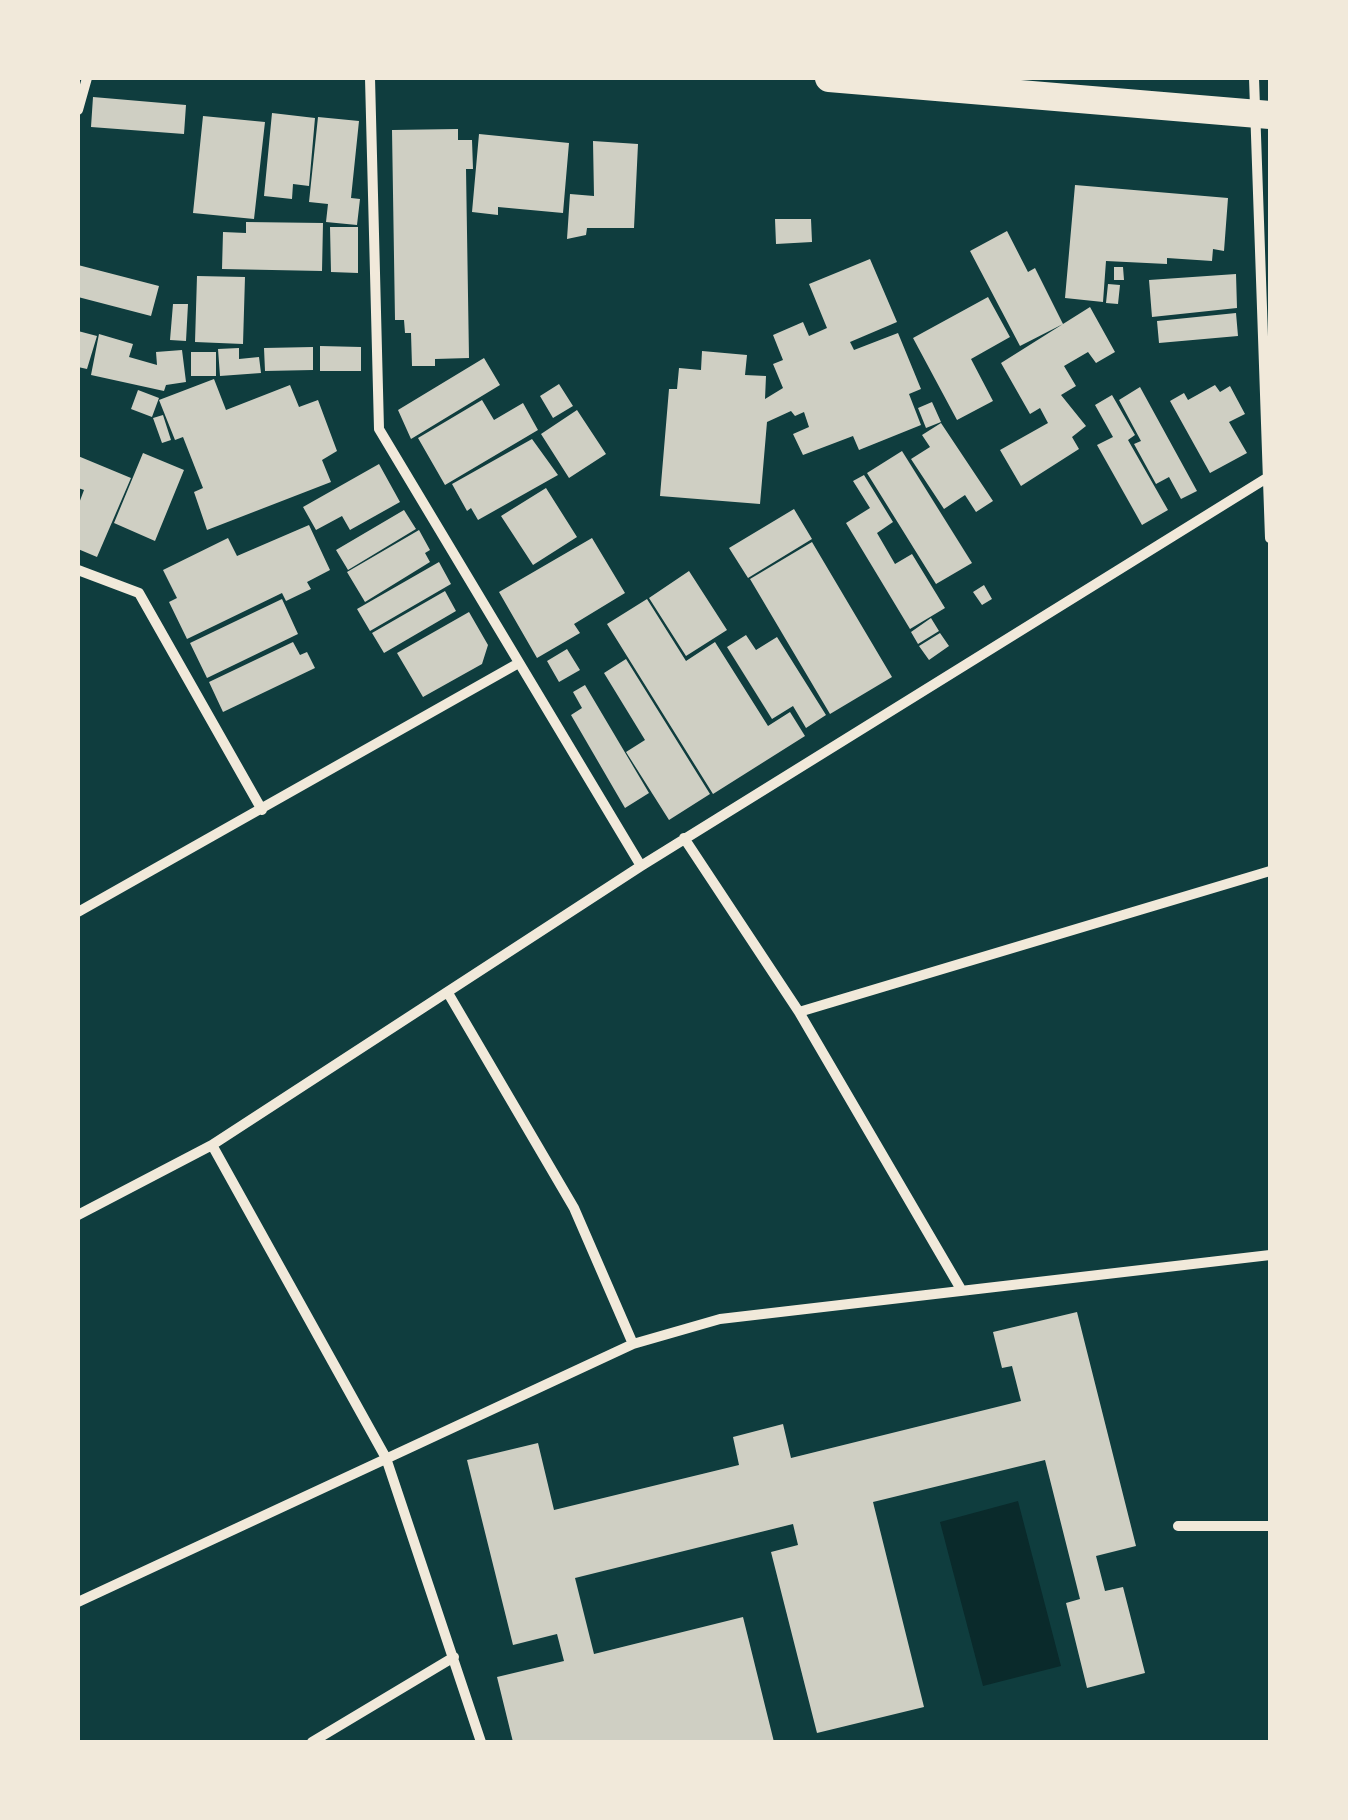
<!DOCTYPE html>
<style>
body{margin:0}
#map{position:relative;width:1348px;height:1820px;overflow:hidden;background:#0f3d3e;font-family:Signika,sans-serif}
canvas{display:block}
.frame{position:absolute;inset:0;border:80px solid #f1e9da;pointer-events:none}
</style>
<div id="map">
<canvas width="1348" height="1820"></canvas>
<div class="frame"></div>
</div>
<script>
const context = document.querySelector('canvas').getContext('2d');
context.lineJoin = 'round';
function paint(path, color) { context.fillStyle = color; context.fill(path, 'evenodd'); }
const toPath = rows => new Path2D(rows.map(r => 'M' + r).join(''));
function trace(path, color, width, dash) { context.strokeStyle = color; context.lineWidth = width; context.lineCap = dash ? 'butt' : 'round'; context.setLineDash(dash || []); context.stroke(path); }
paint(toPath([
 [1018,1501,1061,1666,983,1686,940,1522]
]), '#0a2a2b');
paint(toPath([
 [93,97,186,105,184,134,91,127],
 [272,113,315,118,309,186,293,184,292,199,264,196],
 [203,116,265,122,254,219,193,213],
 [318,117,359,121,351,198,360,199,357,225,326,222,328,204,309,202],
 [458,129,458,140,472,140,473,169,466,169,469,358,435,359,435,366,412,366,411,333,405,333,404,320,395,320,392,130],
 [479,134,569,143,563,213,498,207,498,215,472,212],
 [593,141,638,144,634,228,587,228,586,235,567,239,570,194,594,196],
 [1075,185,1228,198,1224,251,1213,249,1212,261,1167,258,1167,264,1106,261,1103,302,1065,298],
 [775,219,811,219,812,242,776,244],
 [246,222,323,223,322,271,222,269,223,232,246,233],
 [330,227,358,227,358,273,331,272],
 [1007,231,1028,272,1035,268,1063,324,1020,346,970,251],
 [870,259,897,322,850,342,854,350,898,333,921,389,909,394,921,425,859,450,853,436,803,455,793,434,809,427,804,412,795,416,791,411,767,422,760,504,660,496,669,389,677,389,679,368,701,370,702,351,747,355,745,375,766,376,765,399,783,388,773,364,783,360,773,335,803,322,809,336,827,328,809,284],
 [78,265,159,286,151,316,78,297],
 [1114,267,1123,267,1124,280,1114,280],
 [1236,274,1237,308,1152,317,1149,280],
 [197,276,245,277,243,344,195,342],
 [1108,284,1120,285,1118,304,1106,303],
 [988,297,1010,337,971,359,993,401,957,420,913,338],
 [173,304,188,304,186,341,170,340],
 [1090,307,1115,352,1096,363,1088,352,1064,366,1076,386,1061,395,1086,426,1072,437,1079,449,1021,486,1000,450,1048,423,1040,408,1030,414,1001,363],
 [1236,313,1238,336,1159,343,1157,321],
 [78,331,97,336,87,369,78,367],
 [99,334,133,344,129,357,157,365,156,352,182,350,186,382,166,385,164,391,91,375],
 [320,346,361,347,361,371,320,371],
 [313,347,313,370,265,371,264,348],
 [239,348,239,359,259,357,261,373,220,376,218,349],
 [191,352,216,352,216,376,191,376],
 [484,358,500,385,411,439,398,410],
 [214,379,226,410,290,385,299,407,318,400,337,451,322,460,331,482,207,530,194,492,203,488,183,437,175,440,159,400],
 [559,384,573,406,553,418,540,396],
 [1215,385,1220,392,1230,386,1245,414,1229,422,1247,453,1210,473,1170,401,1184,393,1188,400],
 [1140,387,1197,491,1181,499,1169,477,1156,484,1134,444,1141,441,1119,400],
 [138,390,159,398,152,417,131,409],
 [1112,395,1135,435,1128,440,1168,510,1142,525,1097,445,1113,437,1095,405],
 [482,400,494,420,523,403,538,430,445,485,418,438],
 [932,402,941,422,926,428,918,408],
 [577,410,606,454,569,478,541,434],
 [163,415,171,440,162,443,153,418],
 [941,423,993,501,976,512,965,495,944,509,911,459,930,447,922,435],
 [532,439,558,475,478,520,471,508,467,511,452,484],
 [902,451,972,563,936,584,867,473],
 [143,453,184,470,155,541,114,523],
 [78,456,131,478,97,557,78,549,78,506,84,490,78,488],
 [379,464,400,502,350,530,342,516,316,530,303,507],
 [864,475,893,522,877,533,895,564,912,554,945,608,910,629,846,523,870,508,853,481],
 [546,488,577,537,533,565,501,516],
 [794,509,812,539,748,578,729,548],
 [404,510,416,529,348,570,336,550],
 [309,525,330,570,307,582,311,589,286,601,282,593,187,639,169,602,177,598,163,570,228,538,237,556],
 [419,530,430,550,425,553,430,562,365,602,347,572],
 [592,538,625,593,574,624,580,633,537,658,499,592],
 [812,542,892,677,830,714,750,579],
 [439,562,451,584,370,631,357,609],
 [689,571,727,630,686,656,649,598],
 [984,585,992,599,982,605,973,592],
 [445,591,456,611,384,653,372,633],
 [282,599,298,634,207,678,190,643],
 [647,599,686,661,715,642,768,726,790,712,805,736,713,794,607,624],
 [469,612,488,645,482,664,423,697,397,653],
 [931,618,939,631,918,644,911,632],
 [940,633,949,646,929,660,919,646],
 [746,635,756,650,777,637,826,715,806,728,793,706,772,719,727,647],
 [293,642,300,655,307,652,315,668,223,712,209,682],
 [567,649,580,670,559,682,547,661],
 [626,659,710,794,669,820,626,752,645,740,604,673],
 [585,685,649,793,625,808,571,715,582,708,573,692],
 [1077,1312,1136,1546,1096,1556,1105,1591,1123,1587,1145,1673,1087,1688,1066,1603,1080,1599,1045,1460,873,1502,924,1707,817,1733,771,1552,798,1545,793,1524,575,1578,594,1654,743,1617,774,1742,513,1742,497,1677,564,1661,557,1634,513,1645,467,1460,538,1443,554,1510,739,1465,733,1437,783,1424,791,1458,1021,1401,1012,1366,1002,1368,993,1332]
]), '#cfcfc3');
trace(toPath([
 [370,78,379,429,641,866],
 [1254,78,1270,538],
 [78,110,87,78],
 [78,570,139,593,262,810],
 [684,838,799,1012,962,1291],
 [78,912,517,664],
 [448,993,574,1208,633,1344],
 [799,1012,1270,871],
 [212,1145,386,1458,481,1742],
 [78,1215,212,1145,641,866,1270,476],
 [1178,1526,1270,1526],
 [78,1602,633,1344,720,1319,1270,1255],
 [312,1742,454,1657]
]), '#f1e9da', 10);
trace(toPath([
 [829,78,1270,115]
]), '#f1e9da', 28);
</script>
